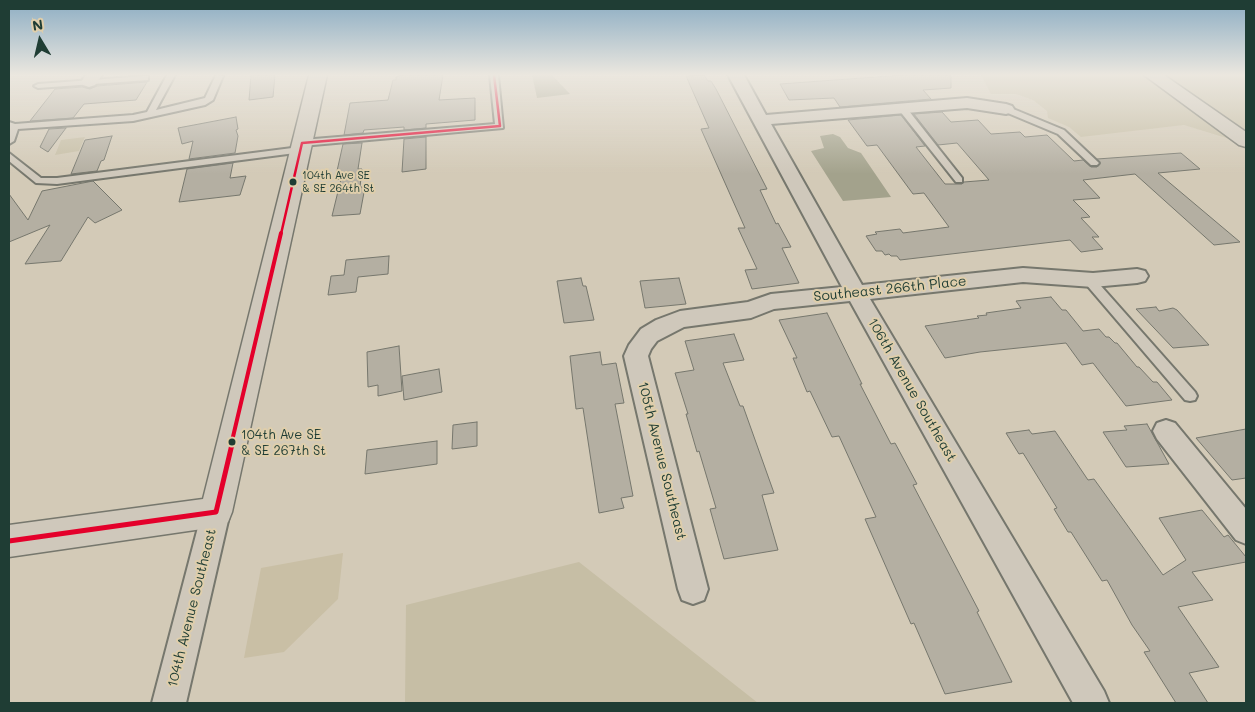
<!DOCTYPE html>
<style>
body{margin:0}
#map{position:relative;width:1255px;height:712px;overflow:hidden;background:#d3cab7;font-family:Mali,sans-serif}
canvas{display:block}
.frame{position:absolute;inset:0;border:10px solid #1f3d34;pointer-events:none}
.north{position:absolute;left:15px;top:15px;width:50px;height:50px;-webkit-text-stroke:4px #dfceab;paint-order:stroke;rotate:351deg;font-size:14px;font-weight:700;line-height:20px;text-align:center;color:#1f3d34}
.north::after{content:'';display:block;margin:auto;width:18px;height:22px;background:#1f3d34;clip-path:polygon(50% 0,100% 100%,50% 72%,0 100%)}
</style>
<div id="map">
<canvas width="1255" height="712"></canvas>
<div class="frame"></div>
<div class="north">N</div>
</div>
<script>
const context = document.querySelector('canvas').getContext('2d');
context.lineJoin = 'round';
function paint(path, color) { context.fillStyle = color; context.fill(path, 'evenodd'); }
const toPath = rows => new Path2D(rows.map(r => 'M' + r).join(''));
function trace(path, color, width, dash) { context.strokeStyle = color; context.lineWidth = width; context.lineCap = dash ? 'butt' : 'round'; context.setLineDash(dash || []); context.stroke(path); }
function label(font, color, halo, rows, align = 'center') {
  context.font = font + ' Mali,sans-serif'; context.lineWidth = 4; context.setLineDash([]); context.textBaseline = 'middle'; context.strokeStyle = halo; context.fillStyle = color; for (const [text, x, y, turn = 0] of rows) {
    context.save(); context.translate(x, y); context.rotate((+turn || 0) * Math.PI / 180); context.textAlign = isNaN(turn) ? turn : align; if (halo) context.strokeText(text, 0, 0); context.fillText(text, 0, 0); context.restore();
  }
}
paint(toPath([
 [343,553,338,599,284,652,244,658,261,568]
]), '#c9bfa5');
paint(toPath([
 [981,75,1246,75,1246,144,1184,125,1081,137,1069,127,1048,118,1047,111,1033,100,1016,94,991,94],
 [85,137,79,151,55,155,61,140],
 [579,562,758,703,405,703,406,605]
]), '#c6bea5');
paint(toPath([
 [532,75,552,75,570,94,537,98],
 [833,134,840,137,848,148,861,153,891,197,843,201,811,151,824,148,820,136]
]), '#a3a28c');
const building = toPath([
 [251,75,275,75,273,97,249,100,251,75],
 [402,75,443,75,439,100,475,98,475,120,426,124,426,128,404,130,404,127,364,130,363,133,344,135,350,103,388,100,393,80,396,80,396,77,402,75],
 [704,75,708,81,711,81,716,89,767,189,760,190,776,224,778,223,791,247,782,248,799,283,752,289,745,270,757,269,738,228,745,228,701,129,709,128,686,76,704,75],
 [903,75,951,75,951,88,923,90,931,99,840,107,834,98,789,100,780,84,903,75],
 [147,82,136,100,84,104,73,118,30,121,55,89,82,87,90,89,97,86,147,82],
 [942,112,951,122,978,120,991,134,1020,132,1025,137,1047,135,1074,161,1083,160,1091,167,1097,167,1100,164,1097,159,1181,153,1200,169,1158,173,1240,242,1214,245,1135,174,1083,180,1100,198,1073,200,1090,217,1081,218,1099,237,1092,237,1103,249,1081,252,1070,240,900,260,897,256,891,256,889,254,885,255,882,251,876,251,866,236,877,234,875,232,900,229,903,233,949,227,924,193,913,194,877,145,867,146,848,120,901,115,925,146,916,147,945,184,962,184,964,182,989,180,957,143,938,145,914,114,942,112],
 [236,117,238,129,236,130,238,136,235,153,189,159,193,141,182,144,178,128,236,117],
 [66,128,48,152,40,147,49,129,66,128],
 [112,136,104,160,101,161,97,171,71,174,85,140,112,136],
 [426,137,426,169,402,172,404,139,426,137],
 [362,143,358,169,362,169,360,187,365,187,360,214,332,216,341,179,335,180,343,144,362,143],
 [233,163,230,178,246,176,240,195,179,202,187,169,233,163],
 [93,181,122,210,95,223,88,217,61,261,25,264,50,225,9,242,9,194,28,220,42,191,93,181],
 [389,256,388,274,358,277,356,292,328,295,331,276,344,275,346,260,389,256],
 [581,278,583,286,586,286,594,320,564,323,557,281,581,278],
 [679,278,686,304,645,308,640,281,679,278],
 [1051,297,1062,310,1066,310,1083,331,1099,329,1106,337,1109,337,1115,343,1117,343,1137,367,1139,367,1153,382,1157,382,1172,400,1126,406,1093,363,1082,365,1066,343,980,352,945,358,925,326,979,318,977,316,987,315,986,313,1021,308,1016,301,1051,297],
 [1156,307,1159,311,1173,308,1177,310,1209,345,1173,348,1136,309,1156,307],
 [827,313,862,384,860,384,891,444,895,443,917,484,913,485,979,611,977,612,1012,682,945,694,914,623,911,624,865,519,876,517,839,436,832,437,810,391,807,392,793,358,797,358,779,320,827,313],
 [734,334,744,360,723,363,740,406,743,406,774,493,762,495,778,550,724,559,710,509,716,508,699,451,697,452,686,414,688,414,675,373,694,370,685,341,734,334],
 [399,346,402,391,378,396,378,385,368,387,367,352,399,346],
 [600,352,602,365,616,363,624,403,615,404,633,496,621,498,624,508,599,513,583,408,576,409,570,356,600,352],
 [439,369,442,392,404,400,402,376,439,369],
 [477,422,477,446,452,449,453,425,477,422],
 [1147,424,1169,464,1126,467,1103,432,1127,430,1124,426,1147,424],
 [1246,429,1246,478,1232,480,1196,438,1246,429],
 [1029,430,1032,434,1055,431,1088,480,1094,479,1163,575,1186,560,1159,518,1202,510,1224,537,1228,535,1246,557,1246,562,1192,572,1213,600,1178,607,1219,667,1189,673,1208,703,1176,703,1144,652,1150,651,1132,625,1107,580,1102,581,1071,532,1068,532,1054,509,1057,508,1023,453,1019,454,1006,433,1029,430],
 [437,441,437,464,365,474,367,450,437,441]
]);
paint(building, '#b4afa2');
trace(building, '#76776d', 1);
const service = toPath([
 [167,75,175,75,156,110,205,98,216,75,223,76,213,100,205,105,133,121,18,129,14,141,9,144,9,122,15,124,133,115,147,112,167,75],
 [490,75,498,75,503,128,302,146,297,143,302,140,495,124,490,75],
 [145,76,148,76,148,80,38,88,34,86,38,84,145,76],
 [902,105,905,106,962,178,962,182,956,182,899,110,898,108,902,105],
 [1006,106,1064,130,1099,163,1097,165,1091,165,1058,134,1003,111,1002,109,1006,106],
 [300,147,305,150,303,152,57,184,36,183,9,161,9,153,41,178,57,178,300,147],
 [1089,276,1093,277,1195,392,1197,396,1195,400,1190,401,1185,400,1085,283,1083,280,1089,276]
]);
const minor = toPath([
 [86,75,102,75,95,85,89,87,83,85,81,82,86,75],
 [728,75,744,75,766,115,967,98,1006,104,1012,106,1014,109,1012,112,1006,114,967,108,771,124,862,285,1023,268,1093,273,1137,269,1145,271,1148,276,1145,281,1137,283,1093,287,1023,282,870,299,1104,691,1109,703,1073,703,850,301,774,309,751,318,684,327,657,341,651,349,648,356,708,589,704,600,693,604,682,600,678,589,624,356,629,345,641,329,656,320,680,311,748,302,771,294,842,287,728,75],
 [1166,420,1175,423,1246,509,1246,544,1236,540,1157,439,1153,431,1157,423,1166,420],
 [216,499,226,503,230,512,186,703,152,703,202,512,206,503,216,499]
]);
const tertiary = toPath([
 [309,75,327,75,232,512,228,522,216,527,9,557,9,525,203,499,309,75],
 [1144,75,1164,75,1246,132,1246,147,1239,145,1144,75]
]);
trace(service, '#76776d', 4);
trace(minor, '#76776d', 4);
trace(tertiary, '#76776d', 3);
paint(service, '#cfc8bb');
paint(minor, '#cfc8bb');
paint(tertiary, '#cfc8bb');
trace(toPath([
 [281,234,302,143,500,126,494,75]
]), '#e4002b', 2.5);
trace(toPath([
 [232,441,281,233]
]), '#e4002b', 4);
trace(toPath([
 [9,541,216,512,233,440]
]), '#e4002b', 5);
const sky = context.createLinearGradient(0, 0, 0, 174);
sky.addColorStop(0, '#8cadc3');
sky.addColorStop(0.43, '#ebe7df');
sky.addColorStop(1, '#ebe7df00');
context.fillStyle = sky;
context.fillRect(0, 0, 1255, 174);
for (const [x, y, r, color] of [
 [293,182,4.5,"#1f3d34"],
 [232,442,4.5,"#1f3d34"]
]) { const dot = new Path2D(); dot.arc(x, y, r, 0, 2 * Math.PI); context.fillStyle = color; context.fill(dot); trace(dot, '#dfceab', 2); }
label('11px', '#1f3d34', '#dfceab', [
 ["104th Ave SE",302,176],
 ["& SE 264th St",302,189]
], 'left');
label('13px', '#1f3d34', '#dfceab', [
 ["104th Ave SE",241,435],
 ["& SE 267th St",241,451]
], 'left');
label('14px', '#1f3d34', '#dfceab', [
 ["Southeast 266th Place",890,289,-6],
 ["106th Avenue Southeast",912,390,60],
 ["105th Avenue Southeast",662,461,76],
 ["104th Avenue Southeast",192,608,-76]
]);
</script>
